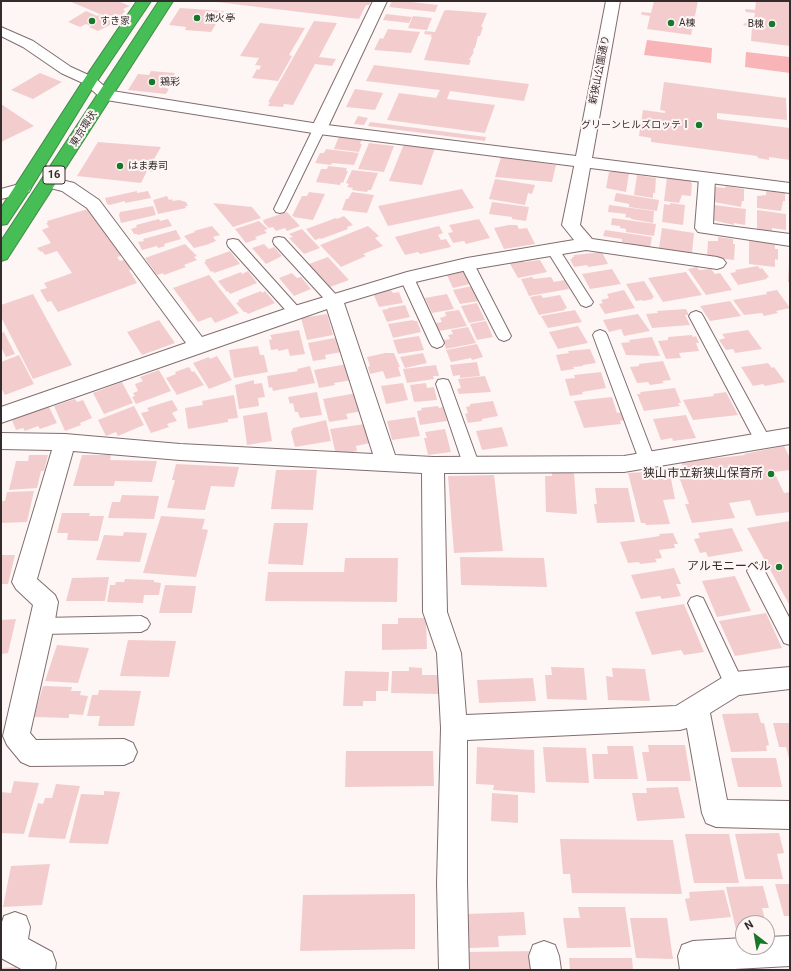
<!DOCTYPE html>
<meta charset="utf-8">
<style>
body{margin:0}
#map{position:relative;width:791px;height:971px;overflow:hidden;background:#fef5f5;font-family:Roboto,sans-serif}
canvas{display:block}
.frame{position:absolute;inset:0;border:2px solid #342c2c;pointer-events:none}
.north{position:absolute;left:735px;top:915px;width:40px;height:40px;box-sizing:border-box;background:#fef5f5;border:1px solid #ada5a5;border-radius:50%;rotate:329deg;font-size:11px;font-weight:700;line-height:16px;text-align:center;color:#342c2c}
.north::after{content:'';display:block;margin:auto;width:14px;height:18px;background:#187829;clip-path:polygon(50% 0,100% 100%,50% 72%,0 100%)}
</style>
<div id="map">
<canvas width="791" height="971"></canvas>
<div class="frame"></div>
<div class="north">N</div>
</div>
<script>
const context = document.querySelector('canvas').getContext('2d');
context.lineJoin = 'round';
function paint(path, color) { context.fillStyle = color; context.fill(path, 'evenodd'); }
const toPath = rows => new Path2D(rows.map(r => 'M' + r).join(''));
function trace(path, color, width, dash) { context.strokeStyle = color; context.lineWidth = width; context.lineCap = dash ? 'butt' : 'round'; context.setLineDash(dash || []); context.stroke(path); }
function label(font, color, halo, rows, align = 'center') {
  context.font = font + ' Roboto,"Noto Sans JP",sans-serif'; context.lineWidth = 4; context.setLineDash([]); context.textBaseline = 'middle'; context.strokeStyle = halo; context.fillStyle = color; for (const [text, x, y, turn = 0] of rows) {
    context.save(); context.translate(x, y); context.rotate((+turn || 0) * Math.PI / 180); context.textAlign = isNaN(turn) ? turn : align; if (halo) context.strokeText(text, 0, 0); context.fillText(text, 0, 0); context.restore();
  }
}
paint(toPath([
 [647,40,712,48,711,63,644,55],
 [746,52,790,57,790,73,745,67]
]), '#f8b4b7');
paint(toPath([
 [69,1,118,1,130,6,123,9,125,11,121,16,114,20],
 [208,1,354,2,371,1,369,5,366,5,359,19],
 [392,1,403,1,438,5,435,12,389,7],
 [654,1,698,1,691,35,647,29,650,16,643,15,641,14,642,12,651,13],
 [756,1,790,1,790,46,751,41,752,27,743,25,745,23,753,24,755,13,746,12,745,9,755,10],
 [180,8,224,11,211,32,185,30,186,27,169,25],
 [447,10,487,13,481,27,483,27,480,36,478,36,475,48,474,48,473,52,474,52,469,60,471,60,469,65,424,60,432,37,430,37,432,35,424,34,425,31,435,32,444,11],
 [86,11,97,16,99,15,116,22,98,31,89,27,91,26,86,24,80,27,68,22],
 [386,14,412,17,409,23,383,20],
 [413,16,432,18,427,30,408,28],
 [314,21,337,23,319,57,336,59,332,66,315,64,293,105,284,104,283,107,268,106,270,102,268,102],
 [260,23,305,28,289,55,292,56,278,81,252,78,257,69,259,70,261,66,255,65,259,58,240,56],
 [388,29,420,32,411,53,374,50,380,38,383,39],
 [374,65,529,84,524,101,450,91,447,99,495,105,485,133,387,120,399,93,436,98,440,90,366,81],
 [151,71,175,73,166,88,169,89,166,94,128,90,138,74,149,75],
 [40,73,62,82,33,99,11,90],
 [664,82,786,98,787,120,717,113,717,119,790,128,790,160,769,157,769,160,758,158,757,156,651,142,651,138,639,136,643,110,665,113,665,111,660,110],
 [355,89,383,93,375,110,346,107],
 [1,104,34,126,1,142],
 [358,116,368,118,364,125,354,124],
 [370,122,486,137,485,141,368,126],
 [339,136,362,139,360,144,362,144,359,152,334,149],
 [98,142,161,147,153,161,159,161,153,172,147,171,141,183,77,176],
 [369,143,394,146,384,172,358,169],
 [404,144,435,148,422,185,389,181],
 [326,149,359,153,354,165,332,163,331,165,315,163,320,153,324,153],
 [501,157,556,165,552,182,495,177],
 [328,166,347,168,346,171,348,171,343,183,341,182,340,185,316,182,321,169,327,169],
 [352,170,378,173,371,190,368,190,367,192,352,190,353,188,347,187,349,184,346,183],
 [614,171,629,173,626,192,606,188,609,172,614,172],
 [637,175,656,178,655,193,653,193,653,198,634,195],
 [667,177,691,181,691,183,692,183,691,196,682,195,679,203,664,201],
 [495,179,535,185,532,194,528,193,525,205,489,199],
 [726,186,744,189,744,201,742,201,741,207,714,202,715,187,725,188],
 [462,189,474,208,388,226,378,206],
 [137,191,137,193,148,191,151,198,125,203,125,201,110,205,107,204,105,198],
 [766,191,785,193,785,201,783,201,781,211,757,208,757,196,766,195],
 [309,192,325,194,313,220,293,217,294,216,292,216,302,196,307,196],
 [352,192,374,195,367,213,342,210,346,199,348,199],
 [616,193,659,200,657,211,629,207,629,204,614,201],
 [167,196,169,200,172,199,173,201,179,200,186,202,188,206,185,206,186,208,158,214,153,200],
 [492,202,529,207,526,221,512,219,512,217,489,214],
 [213,203,252,207,261,218,233,227],
 [670,203,685,205,683,225,662,222,664,204,670,205],
 [609,205,654,211,653,223,631,219,631,218,625,217,626,214,608,212],
 [714,205,746,209,745,225,734,223,734,225,712,220],
 [153,206,156,215,121,223,119,215,120,212],
 [88,209,122,256,117,257,120,261,126,259,133,269,129,270,137,283,58,312,51,301,47,302,40,290,47,288,44,283,72,273,57,251,45,255,42,251,41,252,37,248,51,243,42,230,49,227,46,223,48,223,47,221],
 [757,210,786,214,786,230,772,228,772,232,757,230],
 [287,212,300,226,287,231,285,228,276,231,273,227,269,228,264,223,263,220],
 [344,216,353,225,347,227,348,229,321,239,320,238,315,240,306,229,336,218,337,219],
 [612,218,656,224,654,236,626,232,626,229,620,228,620,226,611,225],
 [159,219,160,221,168,219,172,226,138,235,137,234,134,234,131,229,137,227,136,225],
 [479,219,490,238,466,244,464,241,453,243,448,233,453,232,449,225],
 [259,221,268,229,264,230,267,233,255,237,257,239,246,243,235,229],
 [509,225,517,225,519,229,527,228,535,244,504,249,494,228],
 [212,226,220,235,213,237,216,241,206,245,194,248,184,236,195,232,194,231],
 [368,226,379,236,375,238,383,246,363,254,366,256,341,267,320,245],
 [439,226,443,233,438,235,441,240,446,239,451,247,420,254,418,252,405,255,395,237],
 [662,228,694,233,692,253,659,248],
 [302,229,320,248,304,254,289,238,293,237,289,234],
 [176,230,181,239,164,244,165,246,158,248,157,246,142,250,138,242,144,241,143,239],
 [605,230,652,237,650,248,628,245,629,243,622,242,622,239,603,236],
 [718,237,733,239,733,244,735,244,734,260,707,257,708,241,718,241],
 [749,241,775,244,775,249,778,249,778,260,775,259,775,267,749,264],
 [185,244,197,256,194,257,197,260,184,265,186,267,164,275,163,273,157,275,145,258],
 [264,244,269,249,274,247,282,256,266,264,252,248],
 [230,251,240,264,214,273,213,271,211,272,204,262,206,262,205,260],
 [602,252,608,264,588,267,587,265,574,267,570,259,572,259,572,257,574,257,574,255],
 [328,257,349,280,330,287,309,264],
 [522,259,524,262,540,260,547,272,518,278,509,262],
 [789,260,790,260,790,282,788,282],
 [758,266,760,269,762,268,769,277,766,278,767,279,738,285,730,273,736,272,735,270],
 [697,267,699,270,711,269,715,274,720,273,732,290,706,295,688,269],
 [612,269,621,284,590,289,582,274],
 [463,270,470,284,453,288,446,273],
 [248,271,257,283,230,294,228,291,227,292,218,281,241,272,242,274],
 [686,272,702,295,663,302,648,278],
 [292,273,297,278,301,277,311,289,294,296,279,278],
 [209,275,239,313,215,323,211,317,198,322,173,288],
 [532,277,534,279,551,277,554,282,565,280,569,289,529,296,521,279],
 [644,281,654,297,652,298,653,299,643,301,642,300,636,301,626,284],
 [472,286,479,301,460,304,453,290],
 [391,290,393,293,399,292,403,303,379,307,373,293],
 [624,290,635,308,605,314,599,304,603,303,601,300,609,298,607,294],
 [777,290,790,308,776,311,778,313,764,316,762,313,744,315,733,300,767,294,766,292],
 [261,291,262,293,265,291,275,303,248,314,246,312,244,312,236,303,239,302,238,300],
 [33,294,72,365,33,379,1,317,1,305],
 [447,294,454,309,432,313,425,298],
 [541,295,543,298,560,295,567,308,564,309,565,310,539,315,530,297],
 [730,301,741,316,710,321,700,306],
 [477,303,485,320,469,323,461,306],
 [405,305,410,317,387,322,382,310,388,309,388,308],
 [686,309,689,315,685,315,690,325,652,328,646,314,658,313,657,311],
 [459,310,467,326,439,331,435,323,442,322,440,318,446,316,445,312],
 [575,310,582,322,548,328,541,316],
 [327,314,333,335,307,340,301,318],
 [638,314,650,331,624,336,621,329,609,332,603,320],
 [159,320,175,343,142,355,127,332],
 [413,320,414,321,417,321,421,332,393,338,388,324],
 [486,321,493,337,477,340,470,324],
 [578,326,588,343,558,349,549,332],
 [468,327,476,343,446,349,443,340,450,339,448,335,453,334,451,330],
 [299,330,305,354,290,356,288,349,278,351,278,349,271,350,269,340,272,339,270,335],
 [748,330,762,349,735,353,733,349,726,350,719,340,725,338,722,334],
 [4,332,15,354,6,357,1,347,1,333],
 [692,335,693,337,696,336,699,343,696,343,699,351,679,353,681,358,666,359,658,341,668,340,668,337],
 [419,336,424,350,398,354,393,340],
 [340,337,342,352,325,355,326,359,313,361,308,343],
 [652,337,660,356,626,355,621,343,630,342,629,340],
 [477,344,483,357,472,360,471,358,451,362,446,350],
 [258,346,260,355,264,355,268,372,234,378,229,350],
 [590,349,596,363,583,365,583,366,573,367,574,369,561,371,556,355,569,353,568,351],
 [385,353,394,353,400,367,398,367,401,376,386,379,383,371,370,374,368,367,370,366,367,357],
 [423,353,427,363,405,368,400,357],
 [19,355,34,384,5,395,1,388,1,362],
 [217,356,232,380,209,389,193,363,209,357,210,359],
 [663,361,671,380,662,381,664,383,650,385,648,382,637,383,630,367,639,366,639,364],
 [477,362,480,376,460,378,460,375,453,376,450,365],
 [768,363,772,368,774,367,785,382,765,386,763,384,753,386,741,367],
 [347,364,352,380,334,383,335,385,319,388,314,370],
 [436,365,439,376,433,376,434,379,407,383,403,369],
 [310,366,315,383,273,391,272,387,269,388,267,376,298,371,297,369],
 [189,367,192,372,194,371,204,385,177,395,166,378,176,374,175,372],
 [159,370,171,391,136,404,132,397,135,396,133,393,138,391,135,384,143,381,140,377],
 [601,372,606,388,582,392,583,394,570,396,565,379,575,378,574,375],
 [485,376,491,392,459,394,457,389,461,388,458,379],
 [254,380,254,384,262,383,265,397,258,398,259,406,239,409,235,385],
 [122,382,133,403,104,414,93,393],
 [403,383,408,400,386,404,381,386],
 [426,383,427,388,434,387,437,400,414,402,410,385],
 [675,388,681,403,678,403,680,406,644,411,637,394,641,394,640,392],
 [317,392,322,415,300,418,298,412,295,412,293,403,290,404,288,397],
 [726,392,738,415,693,420,683,400,714,396,713,394],
 [357,393,362,411,346,414,348,419,329,422,323,399],
 [234,395,238,418,228,419,228,422,188,429,185,408,203,405,202,401],
 [612,397,617,413,621,412,624,420,620,421,621,424,584,428,574,401],
 [75,399,77,402,83,400,92,418,80,423,81,425,65,431,54,406],
 [172,400,178,410,172,413,177,421,167,424,169,427,151,433,141,413,149,411,147,408],
 [493,401,498,416,482,419,482,421,468,423,465,414,468,413,466,407,470,406,470,404],
 [48,405,57,423,40,429,38,426,25,431,23,428,16,430,11,418],
 [134,406,144,425,118,436,116,432,106,436,98,420],
 [438,406,439,408,443,407,447,421,420,425,417,411,422,410,421,408],
 [267,412,272,441,247,445,243,416],
 [686,415,696,438,673,441,672,438,661,440,653,419],
 [415,417,420,436,392,440,387,421],
 [326,420,331,441,295,447,291,432,293,428],
 [365,424,370,443,356,446,357,451,336,455,330,429],
 [502,427,508,446,482,450,476,431],
 [445,429,451,452,428,455,424,438,427,438,425,432],
 [784,446,790,458,790,470,774,472,784,493,790,492,790,512,756,516,750,500,729,503,735,518,692,523,685,504,689,504,679,477,687,476,681,462,745,455,744,454],
 [29,455,48,455,44,471,41,471,37,488,9,490,16,461,28,461],
 [82,455,111,455,110,460,157,461,152,482,115,481,114,486,73,486],
 [176,464,239,467,234,487,211,486,205,510,167,508,175,480,172,480],
 [276,470,317,470,313,510,271,509],
 [667,471,668,474,670,474,675,499,663,500,670,524,646,525,645,523,641,523,628,473],
 [552,472,574,473,577,514,546,512,545,476,552,476],
 [494,475,503,551,454,553,448,476],
 [595,488,628,488,635,522,597,523,594,504,597,504],
 [34,491,27,522,1,523,1,501,5,501,7,492],
 [122,495,159,496,154,519,108,518,112,502,120,502],
 [62,513,90,513,89,516,104,516,98,541,67,540,68,533,57,533],
 [161,516,205,519,202,529,208,530,196,577,143,573],
 [790,521,790,606,747,528],
 [274,523,308,523,303,565,268,564],
 [732,528,743,551,708,557,706,552,700,553,694,539,700,538,698,533],
 [124,532,147,533,140,562,96,560,104,535,123,536],
 [673,533,678,544,674,544,675,548,659,550,662,558,655,559,657,562,640,564,639,562,628,563,620,542,660,536,659,534],
 [1,555,15,555,8,584,1,584],
 [460,557,544,558,547,587,461,585],
 [345,558,398,558,397,602,265,601,268,572,344,572],
 [674,568,681,584,676,584,681,596,662,599,660,596,641,599,631,575],
 [735,576,751,611,717,617,702,581],
 [109,577,105,601,66,601,72,578],
 [125,579,154,580,154,582,161,583,159,595,144,595,143,603,107,602,110,585,115,585,116,582,124,582],
 [165,585,196,586,192,613,159,613],
 [684,604,704,652,684,655,681,650,652,655,635,612],
 [766,613,782,648,735,656,719,621],
 [398,618,426,618,427,649,382,650,382,624,398,624],
 [16,619,8,653,1,654,1,620],
 [128,640,176,641,169,677,120,676],
 [57,645,89,648,78,683,45,681],
 [409,667,422,668,422,675,440,675,440,694,391,693,392,671,409,671],
 [551,667,584,668,587,700,547,699,545,675,552,675],
 [612,668,645,669,650,701,608,700,606,676,613,677],
 [345,671,389,672,388,691,376,691,376,701,363,701,363,706,343,706],
 [533,678,536,701,479,703,477,680],
 [43,686,72,687,71,691,81,691,80,695,88,696,83,715,69,714,69,718,34,717],
 [99,690,141,691,134,726,98,726,100,716,87,716,92,695,98,695],
 [758,713,761,723,764,723,769,745,766,746,767,751,731,752,722,714],
 [773,723,790,723,790,762,786,747,779,747],
 [648,745,685,745,691,781,647,781,642,752,649,752],
 [607,746,633,746,638,779,594,779,592,754,608,754],
 [477,747,534,750,535,793,493,790,494,785,476,784],
 [543,747,586,748,589,783,546,782],
 [346,751,433,751,434,786,345,787],
 [731,758,776,758,782,787,738,787],
 [14,781,39,783,24,834,1,833,1,792,11,793],
 [56,784,80,786,65,839,28,837,38,803,43,804,45,798,52,798],
 [678,787,685,818,637,821,632,793,647,793,646,788],
 [104,791,120,792,108,844,69,843,81,794,104,795],
 [492,793,518,795,518,823,491,821],
 [779,833,784,853,777,854,783,879,745,879,735,834],
 [685,834,729,834,739,883,694,883],
 [560,839,673,840,682,894,572,893,570,874,563,874],
 [50,864,42,905,3,907,11,866],
 [775,884,790,884,790,916,784,916],
 [763,886,769,908,762,908,766,923,743,923,743,938,738,938,726,887],
 [724,890,731,917,690,921,685,899,690,898,689,892],
 [415,894,415,949,300,951,303,895],
 [578,907,625,907,631,947,567,948,563,918,580,918],
 [524,912,526,935,498,936,499,947,468,948,466,914],
 [630,918,667,918,673,959,636,958],
 [535,951,537,970,467,970,466,952],
 [569,958,632,958,633,970,570,970],
 [17,967,16,970,1,970,1,968]
]), '#f3cdce');
const lane = toPath([
 [319,126,323,127,325,129,286,209,284,212,280,213,276,212,274,209,313,129,315,127,319,126],
 [279,237,284,238,339,298,341,301,339,304,334,306,329,304,274,244,273,241,274,238,279,237],
 [233,239,238,240,300,309,302,312,300,315,295,317,290,315,228,246,227,243,228,240,233,239],
 [552,245,557,246,591,299,593,302,591,305,586,307,581,305,546,249,547,246,552,245],
 [467,260,472,261,474,264,511,336,509,339,504,341,499,339,497,336,460,264,462,261,467,260],
 [407,274,412,275,414,278,444,343,442,346,437,348,432,346,430,343,400,278,402,275,407,274],
 [696,311,701,313,703,316,771,441,768,445,763,447,758,445,755,441,689,316,691,313,696,311],
 [600,330,605,332,607,335,655,460,653,464,647,466,641,464,639,460,593,335,595,332,600,330],
 [443,379,448,380,450,384,479,464,477,468,471,470,465,468,463,464,436,384,438,380,443,379],
 [756,564,762,566,790,619,790,645,784,643,747,571,750,566,756,564],
 [697,596,703,598,741,678,743,684,741,690,734,692,727,690,688,603,691,598,697,596],
 [141,616,147,619,150,624,147,629,141,632,42,634,36,631,33,626,36,621,42,618,141,616]
]);
const street = toPath([
 [373,1,387,1,327,129,325,132,319,134,313,132,311,129,373,1],
 [1,27,33,41,71,67,95,78,114,95,111,98,106,100,101,98,85,84,61,73,23,47,1,36,1,27],
 [583,157,589,159,591,162,580,225,592,239,717,257,723,259,726,263,723,267,717,269,586,250,467,270,411,283,344,303,395,455,433,457,624,456,790,428,790,444,624,472,444,473,447,612,461,653,466,715,676,706,725,676,734,672,790,667,790,689,739,695,710,713,727,800,790,801,790,829,716,827,706,823,702,813,687,728,680,730,467,740,467,883,469,970,439,970,437,883,441,728,437,653,423,612,422,473,180,460,73,451,37,579,55,595,58,602,54,626,30,733,36,740,124,739,133,743,137,752,133,761,124,765,30,766,21,762,7,745,3,736,33,605,16,589,12,582,52,450,1,449,1,433,65,434,180,444,373,454,327,309,1,423,1,407,186,343,87,208,62,191,43,186,41,182,43,178,49,177,74,183,99,200,202,337,288,308,407,272,467,258,574,240,562,225,575,162,577,159,583,157],
 [707,173,713,174,715,178,713,224,790,234,790,246,698,232,695,228,699,178,701,174,707,173],
 [23,183,29,184,31,188,29,192,1,199,1,189,23,183],
 [15,912,26,916,30,927,28,939,52,952,56,963,55,970,23,970,1,958,1,925,4,916,15,912],
 [790,936,790,966,716,970,680,970,678,956,682,945,693,941,743,938,743,947,767,947,767,937,790,936],
 [544,941,555,945,559,956,561,970,531,970,529,956,533,945,544,941]
]);
const secondary = toPath([
 [606,1,620,1,592,158,790,183,790,193,319,134,106,100,101,98,98,95,101,92,106,90,319,124,576,156,606,1]
]);
const highway = toPath([
 [137,1,151,1,97,81,31,188,7,224,1,225,1,208,83,81,137,1],
 [159,1,173,1,7,259,1,261,1,241,159,1]
]);
trace(lane, '#816e6f', 2);
trace(street, '#816e6f', 2);
trace(secondary, '#816e6f', 2);
trace(highway, '#408a47', 2);
paint(lane, '#fff');
paint(street, '#fff');
paint(secondary, '#fff');
paint(highway, '#47bd55');
for (const [x, y, r, color] of [
 [197,18,4,"#187829"],
 [92,21,4,"#187829"],
 [671,23,4,"#187829"],
 [772,24,4,"#187829"],
 [152,82,4,"#187829"],
 [699,125,4,"#187829"],
 [120,166,4,"#187829"],
 [771,474,4,"#187829"],
 [779,567,4,"#187829"]
]) { const dot = new Path2D(); dot.arc(x, y, r, 0, 2 * Math.PI); context.fillStyle = color; context.fill(dot); trace(dot, '#fef5f5', 1.5); }
label('10px', '#342c2c', '#fef5f5', [
 ["煉火亭",205,18],
 ["すき家",100,21],
 ["A棟",679,23],
 ["B棟",764,24,"right"],
 ["鶏彩",160,82],
 ["グリーンヒルズロッテⅠ",691,125,"right"],
 ["はま寿司",128,166]
], 'left');
label('10px', '#342c2c', '#fef5f5', [
 ["新狭山公園通り",600,70,-79],
 ["東京環状",84,129,-57]
]);
for (const [x, y, w] of [
 [54,175,22]
]) { const box = new Path2D(); box.roundRect(x - w / 2, y - 9, w, 18, 3); context.fillStyle = '#fef5f5'; context.fill(box); trace(box, '#342c2c', 1); }
label('bold 11px', '#342c2c', null, [
 ["16",54,175]
]);
label('12px', '#342c2c', '#fef5f5', [
 ["狭山市立新狭山保育所",763,474],
 ["アルモニーベル",771,567]
], 'right');
</script>
